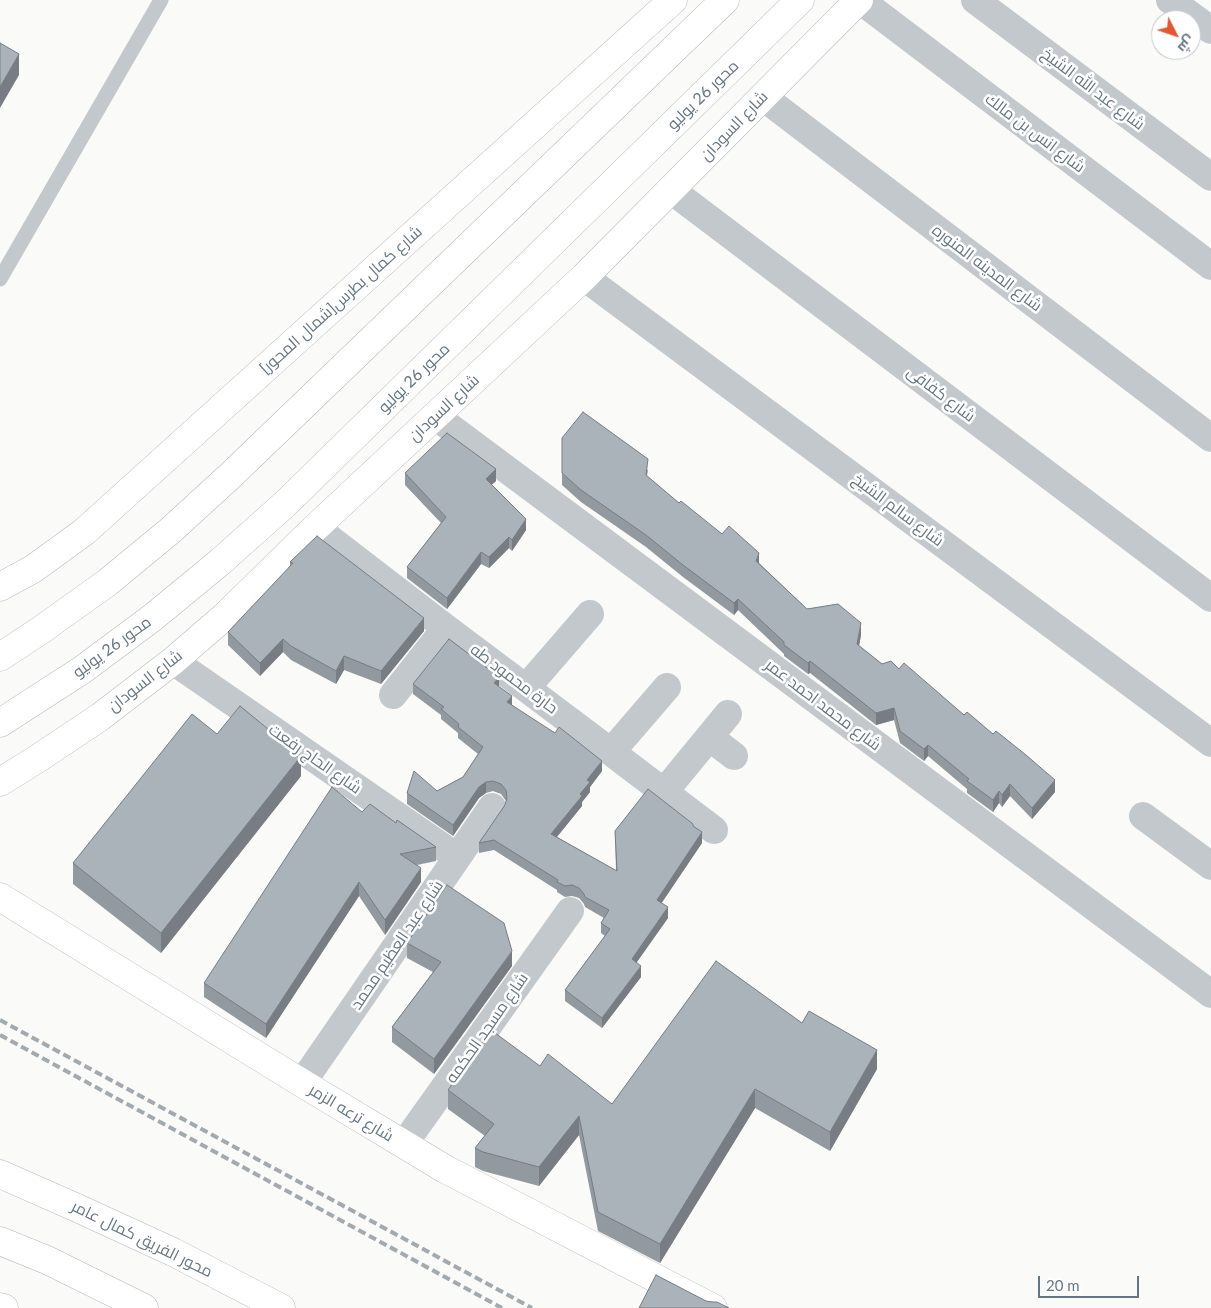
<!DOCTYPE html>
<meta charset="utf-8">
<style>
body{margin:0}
#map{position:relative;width:1211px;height:1308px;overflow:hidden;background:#fafaf8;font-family:Lato,Cairo,sans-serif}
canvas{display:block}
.north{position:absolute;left:1151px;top:10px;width:50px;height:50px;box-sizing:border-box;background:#fff;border:1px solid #c1c8cd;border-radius:50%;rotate:131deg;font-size:14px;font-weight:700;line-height:20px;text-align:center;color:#657683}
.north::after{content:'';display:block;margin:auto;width:18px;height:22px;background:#e4572e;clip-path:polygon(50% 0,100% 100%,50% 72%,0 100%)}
.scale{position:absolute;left:1038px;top:1276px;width:101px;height:22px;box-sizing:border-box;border:2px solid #657683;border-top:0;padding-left:6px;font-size:15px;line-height:18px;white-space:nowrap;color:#657683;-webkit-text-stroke:4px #fff;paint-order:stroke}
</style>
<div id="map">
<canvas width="1211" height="1308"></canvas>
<div class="north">ش</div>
<div class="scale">20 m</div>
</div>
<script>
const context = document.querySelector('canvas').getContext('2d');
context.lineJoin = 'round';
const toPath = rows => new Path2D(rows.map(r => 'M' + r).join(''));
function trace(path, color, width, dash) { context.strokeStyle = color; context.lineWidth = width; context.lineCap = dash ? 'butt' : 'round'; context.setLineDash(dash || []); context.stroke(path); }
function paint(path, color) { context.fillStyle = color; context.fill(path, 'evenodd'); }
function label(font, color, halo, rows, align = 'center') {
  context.font = font + ' Lato,Cairo,sans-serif'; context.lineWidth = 5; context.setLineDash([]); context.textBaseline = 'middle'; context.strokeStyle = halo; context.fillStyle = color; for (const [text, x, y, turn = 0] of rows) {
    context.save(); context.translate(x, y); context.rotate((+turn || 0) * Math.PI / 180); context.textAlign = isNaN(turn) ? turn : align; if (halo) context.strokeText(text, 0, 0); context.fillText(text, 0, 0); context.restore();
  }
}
const secondary = toPath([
 [0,587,33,569,84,532,673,0],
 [0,782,34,761,100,717,173,661,224,617,314,529,584,277,859,0],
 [0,897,302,1083,445,1169,713,1308]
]);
const highway = toPath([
 [0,657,41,630,108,582,171,530,231,475,725,0],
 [0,723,82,670,152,618,220,562,285,504,800,0],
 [0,1174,75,1207,173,1252,281,1308],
 [0,1241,47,1260,144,1308],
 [0,1307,4,1308]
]);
trace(secondary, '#b3babf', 29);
trace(highway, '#b4b9bd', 29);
trace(toPath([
 [0,279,161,0]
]), '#c3c8cc', 15);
trace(toPath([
 [860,0,1211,266],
 [975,0,1211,177],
 [1170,0,1211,30],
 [763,97,1211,438],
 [671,190,1211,598],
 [584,277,1211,743],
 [435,416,1211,994],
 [314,529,329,538,446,628,611,752,714,830],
 [173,661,457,857],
 [526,688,590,614],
 [393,695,446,628],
 [709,737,734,756],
 [611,752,667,687],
 [664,792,728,714],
 [1143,816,1211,866],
 [302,1083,492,807],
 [404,1144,570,911]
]), '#c3c8cc', 28);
trace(secondary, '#fff', 28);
trace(highway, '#fff', 28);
trace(toPath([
 [0,1020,532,1308],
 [0,1035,502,1308]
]), '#a2aab0', 4, [8, 4]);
paint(toPath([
 [562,438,648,470,647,476,679,503,722,534,759,563,807,609,861,635,859,646,882,664,899,669,964,715,1055,792,1032,819,1010,796,1002,807,999,803,993,812,967,793,967,789,928,756,924,761,900,743,894,720,876,725,810,673,808,674,784,656,784,654,738,610,734,615,683,577,646,547,581,502,562,485],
 [405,473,496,481,491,485,526,530,512,551,509,548,489,568,481,564,447,609,407,578,407,567,441,523,405,485],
 [290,562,424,631,381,684,344,670,336,684,291,660,283,652,260,676,228,645,228,632,290,567],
 [413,684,499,687,512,705,602,771,590,787,590,792,582,802,582,806,557,837,616,871,615,831,693,826,702,843,661,903,668,918,636,963,641,977,602,1028,565,1001,565,990,605,936,601,933,601,923,604,918,585,907,584,904,579,898,572,896,565,897,557,892,557,890,494,850,479,853,479,843,505,805,506,801,501,794,493,791,486,793,479,798,453,836,407,804,407,793,437,791,463,777,478,754,458,738,458,733,441,719,441,715,413,694],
 [217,734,301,776,161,953,73,884,73,863],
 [396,823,436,847,436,861,417,865,421,882,385,935,359,896,266,1038,204,997,204,983],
 [407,943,512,966,434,1074,392,1042,392,1027,433,972,407,958],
 [802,1023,877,1069,830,1151,755,1108,660,1263,598,1231,579,1135,539,1186,483,1171,475,1167,475,1148,485,1136,448,1109,448,1090,540,1066,612,1104]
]), '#929a9f');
paint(toPath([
 [19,54,19,75,0,108,0,87],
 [496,469,496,481,486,490,486,479],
 [526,519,526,530,512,551,512,540],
 [509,537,509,548,489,568,489,557],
 [481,552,481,564,447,609,447,598],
 [759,553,759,564,756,561],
 [738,599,738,610,734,615,734,603],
 [424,618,424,631,381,684,381,671],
 [861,623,861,635,857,656,857,644],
 [283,639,283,652,260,676,260,663],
 [344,656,344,670,336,684,336,671],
 [810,661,810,673,808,674,808,663],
 [499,677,499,688,494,683],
 [512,696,512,707,507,702],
 [894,708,894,720,876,725,876,713],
 [928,745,928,756,924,761,924,749],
 [301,756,301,776,161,953,161,933],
 [602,761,602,771,590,787,590,792,582,802,582,806,551,844,551,834,580,794,587,780],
 [1055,780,1055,792,1032,819,1032,808],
 [486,782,486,793,479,798,453,836,453,825,479,787],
 [1010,784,1010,796,1002,807,1002,795],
 [999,791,999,803,993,812,993,800],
 [702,832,702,843,657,910,657,900],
 [421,868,421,882,385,935,385,920],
 [359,882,359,896,266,1038,266,1024],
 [668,907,668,918,632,969,632,959],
 [512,951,512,966,434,1074,434,1059],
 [641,966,641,977,602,1028,602,1018],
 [877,1050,877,1069,830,1151,830,1132],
 [755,1089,755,1108,660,1263,660,1244],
 [579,1116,579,1135,539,1186,539,1167]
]), '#777d82');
const building = toPath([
 [0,43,19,54,0,87,0,43],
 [583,412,648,459,646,475,679,503,681,501,722,534,729,526,759,553,756,561,807,609,838,604,861,623,857,644,882,664,891,661,899,669,904,663,964,715,967,712,993,734,996,731,1026,755,1055,780,1032,808,1010,784,1002,795,999,791,993,800,967,781,969,779,928,745,924,749,900,731,894,708,876,713,810,661,808,663,784,645,784,642,738,599,734,603,683,565,646,535,581,490,562,473,562,438,583,412],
 [447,433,496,469,486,479,526,519,512,540,509,537,489,557,481,552,447,598,407,567,446,517,405,473,447,433],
 [317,536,424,618,381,671,344,656,336,671,291,646,283,639,260,663,228,632,293,563,290,562,317,536],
 [449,639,499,677,494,683,512,696,507,702,555,733,559,727,602,761,587,780,590,782,580,794,582,796,551,834,617,871,615,831,648,789,693,824,693,826,702,832,657,900,668,907,632,959,641,966,602,1018,565,990,610,929,601,923,609,910,585,897,584,894,579,888,572,885,565,886,557,882,558,880,494,840,479,843,505,805,507,798,506,790,501,784,493,781,486,782,479,787,453,825,407,793,414,771,437,791,463,777,483,747,458,727,459,724,441,709,444,707,413,684,449,639],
 [240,706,301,756,161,933,73,863,192,714,217,734,240,706],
 [332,787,362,812,370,804,396,823,397,820,436,847,400,854,421,868,385,920,359,882,266,1024,204,983,332,787],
 [447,885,504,923,512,951,434,1059,392,1027,441,962,407,943,447,885],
 [716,961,802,1023,809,1011,877,1050,830,1132,755,1089,660,1244,598,1212,579,1116,539,1167,483,1152,475,1148,494,1124,448,1090,491,1030,540,1066,548,1054,612,1104,716,961],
 [656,1275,706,1301,713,1302,717,1302,729,1308,639,1308,656,1275]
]);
paint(building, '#aab3b9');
trace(building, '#777d82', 1);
label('16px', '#657683', '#fff', [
 ["شارع عبد الله الشيخ",1093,89,37],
 ["محور 26 يوليو",703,95,-44],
 ["شارع السودان",734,126,-46],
 ["شارع انس بن مالك",1035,133,37],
 ["شارع المدينه المنوره",987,268,37],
 ["شارع كمال بطرس[شمال المحور]",341,300,-42],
 ["محور 26 يوليو",414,378,-44],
 ["شارع كفافى",941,394,37],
 ["شارع السودان",444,408,-43],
 ["شارع سالم الشيخ",898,510,37],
 ["محور 26 يوليو",112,647,-36],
 ["حارة محمود طه",514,679,37],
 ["شارع السودان",145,681,-38],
 ["شارع محمد احمد عمر",823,705,37],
 ["شارع الحاج رفعت",315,759,35],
 ["شارع عبد العظيم محمد",397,945,-56],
 ["شارع مسجد الحكمه",487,1028,-55],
 ["شارع ترعه الزمر",351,1113,31],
 ["محور الفريق كمال عامر",142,1239,26]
]);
</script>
